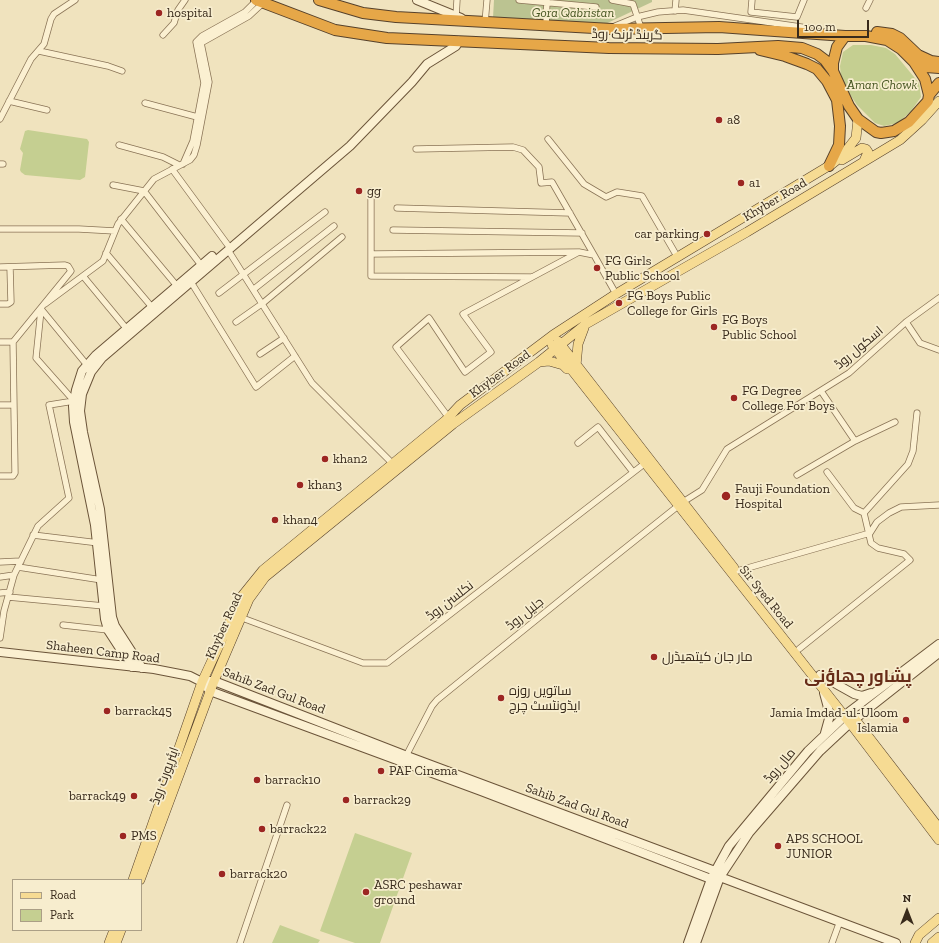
<!DOCTYPE html>
<meta charset="utf-8">
<style>
body{margin:0}
#map{position:relative;width:939px;height:943px;overflow:hidden;background:#f0e3be;font-family:"Zilla Slab",serif}
canvas{display:block}
.legend{position:absolute;left:12px;top:879px;width:130px;height:52px;box-sizing:border-box;background:#f7edce;border:1px solid #ab9f86;margin:0;padding:5px 7px;list-style:none;font-size:12px;color:#382a1b}
.legend li{display:flex;align-items:center;gap:8px;height:20px}
.legend b{width:20px;border:1px solid #ab9f86}
.north{position:absolute;left:887px;top:891px;width:40px;height:40px;-webkit-text-stroke:3px #f7edce;paint-order:stroke;rotate:0deg;font-size:11px;font-weight:700;line-height:16px;text-align:center;color:#382a1b}
.north::after{content:'';display:block;margin:auto;width:14px;height:18px;background:#382a1b;clip-path:polygon(50% 0,100% 100%,50% 72%,0 100%)}
.scale{position:absolute;left:797px;top:20px;width:72px;height:18px;box-sizing:border-box;border:2px solid #382a1b;border-top:0;padding-left:5px;font-size:12px;line-height:14px;white-space:nowrap;color:#382a1b;-webkit-text-stroke:3px #f7edce;paint-order:stroke}
</style>
<div id="map">
<canvas width="939" height="943"></canvas>
<ul class="legend">
<li><b style="height:5px;background:#f6db93"></b>Road</li>
<li><b style="height:11px;background:#c5cf91"></b>Park</li>
</ul>
<div class="north">N</div>
<div class="scale">100 m</div>
</div>
<script>
const context = document.querySelector('canvas').getContext('2d');
context.lineJoin = 'round';
function paint(path, color) { context.fillStyle = color; context.fill(path, 'evenodd'); }
const toPath = rows => new Path2D(rows.map(r => 'M' + r).join(''));
function trace(path, color, width, dash) { context.strokeStyle = color; context.lineWidth = width; context.lineCap = dash ? 'butt' : 'round'; context.setLineDash(dash || []); context.stroke(path); }
function label(font, color, halo, rows, align = 'center') {
  context.font = font + ' "Zilla Slab",Cairo,serif'; context.lineWidth = 3.5; context.setLineDash([]); context.textBaseline = 'middle'; context.strokeStyle = halo; context.fillStyle = color; for (const [text, x, y, turn = 0] of rows) {
    context.save(); context.translate(x, y); context.rotate((+turn || 0) * Math.PI / 180); context.textAlign = isNaN(turn) ? turn : align; if (halo) context.strokeText(text, 0, 0); context.fillText(text, 0, 0); context.restore();
  }
}
paint(toPath([
 [853,45,871,45,886,48,895,54,919,83,921,97,911,111,898,123,884,126,875,123,857,105,845,87,841,78,840,66,843,52],
 [28,130,87,139,89,142,85,177,80,180,25,175,21,172,20,170,23,153,20,149,25,131],
 [355,833,412,853,380,943,355,943,320,931],
 [280,925,320,940,318,943,272,943]
]), '#c5cf91');
paint(toPath([
 [494,0,652,0,652,2,601,26,493,18]
]), '#bbc391');
const street = toPath([
 [519,0,596,7],
 [612,0,633,4,641,28],
 [752,0,751,12,797,17,804,0],
 [866,8,870,0],
 [675,11,676,0],
 [456,17,457,0],
 [485,23,487,0],
 [546,26,547,0],
 [615,26,637,17,658,12,683,10,808,28],
 [163,35,174,23,178,10,185,0],
 [39,51,108,66,122,71],
 [9,101,47,110],
 [145,103,201,118],
 [0,119,31,59,44,44,51,19,54,14,75,0],
 [548,139,584,184,606,197,617,192,642,196,678,258],
 [119,145,163,157,179,165],
 [416,149,513,147,523,150,539,167,541,183,552,182,594,255],
 [0,164,3,164],
 [183,164,193,141,204,83,196,42,202,36,245,12,257,0],
 [172,169,230,248],
 [113,185,144,191,201,265],
 [371,191,371,276,531,277],
 [397,208,570,213],
 [121,219,177,286],
 [0,229,79,229,115,231],
 [393,230,582,233],
 [228,250,312,383,392,463],
 [106,253,151,306],
 [371,254,579,252],
 [0,267,65,265,68,266,71,271,13,342,15,473,13,476,0,476],
 [83,276,126,328],
 [191,282,256,387,295,356],
 [254,289,334,226],
 [219,293,325,212],
 [0,304,8,304,11,302,10,267],
 [45,304,103,261,118,224,154,179,190,160,194,155,197,145,209,82,201,43,249,16,263,3],
 [41,309,87,365],
 [41,310,36,358,74,401],
 [236,322,263,303,342,237],
 [906,322,920,343,939,350],
 [0,342,13,342],
 [260,354,284,338],
 [821,391,855,441],
 [0,405,14,405],
 [449,418,396,347,429,318,465,372,491,352,463,314,579,252,594,255,616,294],
 [578,443,598,427,633,472],
 [797,475,855,441,895,422],
 [864,513,908,464,913,451,917,413],
 [33,535,99,543],
 [0,562,21,561],
 [18,567,102,580],
 [737,571,870,533,877,522,889,513,901,507,939,505],
 [0,577,14,575],
 [0,593,10,592],
 [8,597,104,606],
 [245,619,363,663,387,663,644,464],
 [63,625,108,630],
 [0,638,4,611,14,575,38,526,69,498,49,405,74,401],
 [799,649,910,560,904,554,878,548,871,543,864,513,854,508,827,472],
 [405,758,432,706,437,700,579,585,683,502,702,490,727,449,849,373,906,322,939,298],
 [240,943,287,805],
 [832,943,840,921]
]);
const secondary = toPath([
 [417,0,461,18],
 [0,652,154,669,190,676,202,682,210,691,481,791,711,879,720,877,896,943],
 [132,667,108,630,105,619,95,525,74,422,73,406,76,390,82,371,96,355,212,256],
 [142,668,115,626,112,617,100,509,83,432,80,411,82,394,91,372,102,358,350,146,412,82,427,64,456,46,459,41],
 [820,675,854,694,862,696,871,693],
 [209,681,214,681,407,756,715,871,720,877],
 [824,693,830,715,825,733],
 [688,943,711,879,729,846,808,751,849,712,939,644],
 [696,943,720,877,749,833,820,751,850,723,939,653]
]);
const primary = toPath([
 [842,160,862,148,866,149,868,152,864,161],
 [558,341,734,568],
 [552,345,850,723,939,840],
 [539,362,549,361,563,365,567,369],
 [576,366,578,344,584,328],
 [854,718,939,828],
 [133,880,202,682,242,596,263,570,446,420,460,405,553,335,616,294,832,164,842,156,856,138,858,119],
 [140,880,214,681,249,599,265,577,453,424,539,362,586,324,747,232,900,140,922,120,939,101],
 [109,943,114,930],
 [116,943,121,930],
 [915,943,919,935,939,918],
 [932,943,939,937]
]);
const highway = toPath([
 [256,0,335,30,387,38,609,48,718,49,778,46,802,48,817,54,825,60,833,71,849,106,858,119,876,132,881,133,894,131,909,122,928,101,929,95,939,83],
 [319,0,363,13,396,17,612,29,719,27,845,36,866,36,887,40,901,49,914,62,926,67,939,68],
 [877,32,892,34,900,38,918,55,931,61,939,62],
 [760,50,785,56,807,64,817,69,827,81,837,100,840,126,839,145,829,166],
 [914,62,925,79,929,95],
 [833,71,833,63,837,47,845,36]
]);
trace(street, '#897356', 7);
trace(secondary, '#6b5439', 10);
trace(primary, '#56412b', 10);
trace(highway, '#56412b', 12);
trace(street, '#fbf0d1', 5.5);
trace(secondary, '#fbf0d1', 8);
trace(primary, '#f6db93', 9);
trace(highway, '#e6a748', 10);
for (const [x, y, r, color] of [
 [159,13,4,"#9c2622"],
 [719,120,4,"#9c2622"],
 [741,183,4,"#9c2622"],
 [359,191,4,"#9c2622"],
 [707,234,4,"#9c2622"],
 [597,268,4,"#9c2622"],
 [619,303,4,"#9c2622"],
 [714,327,4,"#9c2622"],
 [734,398,4,"#9c2622"],
 [325,459,4,"#9c2622"],
 [300,485,4,"#9c2622"],
 [726,496,5,"#9c2622"],
 [275,520,4,"#9c2622"],
 [654,657,4,"#9c2622"],
 [501,698,4,"#9c2622"],
 [107,711,4,"#9c2622"],
 [906,720,4,"#9c2622"],
 [381,771,4,"#9c2622"],
 [257,780,4,"#9c2622"],
 [134,796,4,"#9c2622"],
 [346,800,4,"#9c2622"],
 [262,829,4,"#9c2622"],
 [123,836,4,"#9c2622"],
 [778,846,4,"#9c2622"],
 [222,874,4,"#9c2622"],
 [366,892,4,"#9c2622"]
]) { const dot = new Path2D(); dot.arc(x, y, r, 0, 2 * Math.PI); context.fillStyle = color; context.fill(dot); trace(dot, '#f7edce', 1.5); }
label('13px', '#382a1b', '#f7edce', [
 ["hospital",167,13],
 ["a8",727,120],
 ["a1",749,183],
 ["gg",367,191],
 ["car parking",699,234,"right"],
 ["FG Girls",605,261],
 ["Public School",605,276],
 ["FG Boys Public",627,296],
 ["College for Girls",627,311],
 ["FG Boys",722,320],
 ["Public School",722,335],
 ["FG Degree",742,391],
 ["College For Boys",742,406],
 ["khan2",333,459],
 ["khan3",308,485],
 ["Fauji Foundation",735,489],
 ["Hospital",735,504],
 ["khan4",283,520],
 ["مار جان کیتھیڈرل",662,657],
 ["ساتویں روزہ",509,691],
 ["ایڈونٹسٹ چرچ",509,706],
 ["barrack45",115,711],
 ["Jamia Imdad-ul-Uloom",898,713,"right"],
 ["Islamia",898,728,"right"],
 ["PAF Cinema",389,771],
 ["barrack10",265,780],
 ["barrack49",126,796,"right"],
 ["barrack29",354,800],
 ["barrack22",270,829],
 ["PMS",131,836],
 ["APS SCHOOL",786,839],
 ["JUNIOR",786,854],
 ["barrack20",230,874],
 ["ASRC peshawar",374,885],
 ["ground",374,900]
], 'left');
label('italic 13px', '#465521', '#f7edce', [
 ["Gora Qabristan",573,13],
 ["Aman Chowk",882,85]
]);
label('13px', '#382a1b', '#f7edce', [
 ["گرینڈ ٹرنک روڈ",627,35,1],
 ["Khyber Road",775,200,-31],
 ["اسکول روڈ",859,348,-40],
 ["Khyber Road",500,374,-36],
 ["Sir Syed Road",766,597,51],
 ["نکلسن روڈ",450,601,-38],
 ["جلیل روڈ",525,614,-39],
 ["Khyber Road",224,626,-66],
 ["Shaheen Camp Road",103,652,7],
 ["Sahib Zad Gul Road",274,691,21],
 ["مال روڈ",780,766,-50],
 ["ایئرپورٹ روڈ",165,776,-70],
 ["Sahib Zad Gul Road",577,806,20]
]);
label('bold 17px', '#672c18', '#f7edce', [
 ["پشاور چھاؤنی",858,677]
]);
</script>
